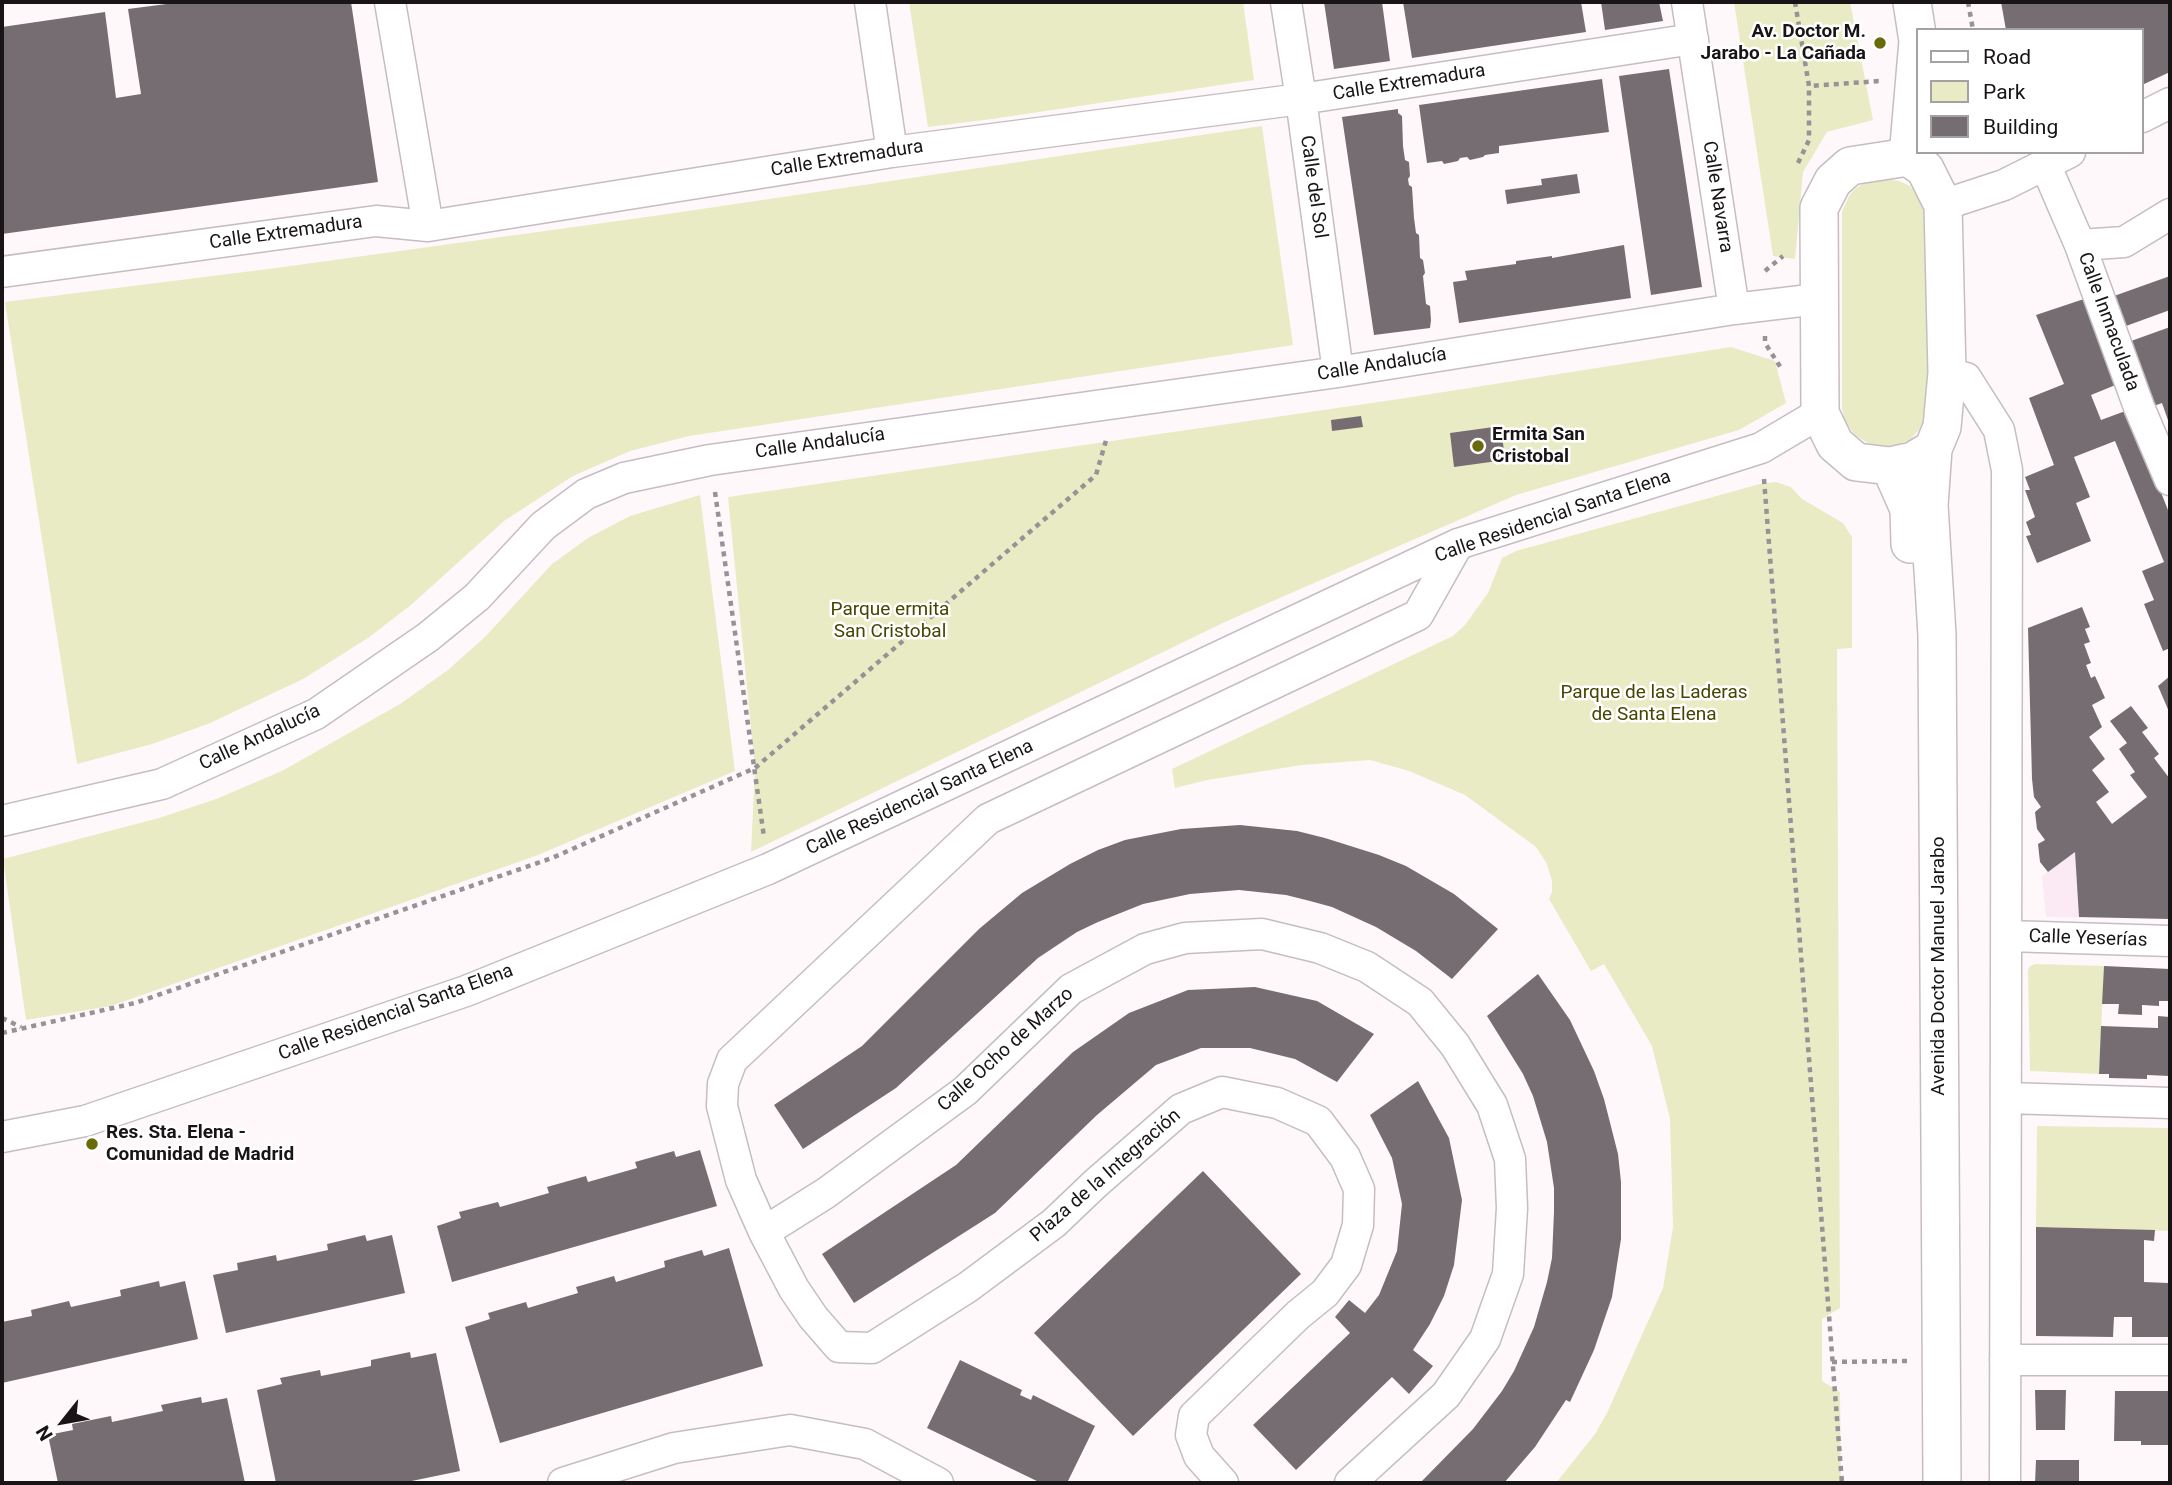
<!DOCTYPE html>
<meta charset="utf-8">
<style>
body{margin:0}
#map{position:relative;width:2172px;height:1485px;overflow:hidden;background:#fef8fb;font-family:Roboto,sans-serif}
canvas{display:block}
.frame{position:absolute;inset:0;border:4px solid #191517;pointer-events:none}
.legend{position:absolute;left:1916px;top:28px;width:228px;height:126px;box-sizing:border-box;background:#fff;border:2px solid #a3a1a2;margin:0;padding:9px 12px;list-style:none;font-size:21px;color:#191517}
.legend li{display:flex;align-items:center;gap:14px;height:35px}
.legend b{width:35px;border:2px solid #a3a1a2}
.north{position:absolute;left:28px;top:1387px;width:70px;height:70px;-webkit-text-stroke:5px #fff;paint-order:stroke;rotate:239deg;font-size:19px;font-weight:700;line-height:28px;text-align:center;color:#191517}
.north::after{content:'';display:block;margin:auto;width:24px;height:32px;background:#191517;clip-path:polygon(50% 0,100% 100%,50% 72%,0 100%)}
</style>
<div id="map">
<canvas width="2172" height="1485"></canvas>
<div class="frame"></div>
<ul class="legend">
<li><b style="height:9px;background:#fff"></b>Road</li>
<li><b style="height:19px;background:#e9ebc5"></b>Park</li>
<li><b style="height:19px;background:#766d72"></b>Building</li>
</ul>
<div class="north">N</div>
</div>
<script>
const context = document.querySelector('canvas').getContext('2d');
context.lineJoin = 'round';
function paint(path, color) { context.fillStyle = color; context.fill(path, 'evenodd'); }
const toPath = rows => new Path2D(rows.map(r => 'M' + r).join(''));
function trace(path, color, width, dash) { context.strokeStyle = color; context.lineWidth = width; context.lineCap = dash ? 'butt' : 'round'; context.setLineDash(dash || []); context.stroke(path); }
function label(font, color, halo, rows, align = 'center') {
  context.font = font + ' Roboto,sans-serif'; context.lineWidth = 5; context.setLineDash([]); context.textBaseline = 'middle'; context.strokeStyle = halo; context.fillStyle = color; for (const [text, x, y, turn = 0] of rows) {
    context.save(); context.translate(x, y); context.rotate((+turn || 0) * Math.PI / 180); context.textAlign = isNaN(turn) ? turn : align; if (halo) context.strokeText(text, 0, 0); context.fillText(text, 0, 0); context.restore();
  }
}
paint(toPath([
 [2170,780,2170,919,2046,917,2042,876]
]), '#fbe9f3');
paint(toPath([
 [909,2,1243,2,1254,80,992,119,928,127],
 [1734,2,1850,2,1873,120,1827,132,1803,172,1795,259,1773,256],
 [1262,126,1293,345,689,436,630,451,573,476,504,521,411,605,368,638,303,679,208,724,152,744,77,764,5,302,276,268,661,215],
 [1882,178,1899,181,1910,186,1923,203,1927,215,1928,410,1922,426,1911,439,1895,446,1882,447,1869,444,1855,435,1845,421,1842,409,1842,212,1849,196,1854,190,1865,182],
 [1731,347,1775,361,1786,403,1739,430,1516,495,1227,621,751,852,755,768,728,497,1399,399],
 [1776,482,1791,487,1802,499,1843,523,1852,537,1852,648,1837,649,1840,1308,1822,1319,1822,1381,1840,1392,1841,1483,1556,1483,1595,1434,1607,1413,1663,1288,1673,1227,1670,1119,1652,1046,1604,964,1591,971,1549,899,1552,892,1552,881,1547,864,1536,847,1465,795,1409,771,1370,760,1302,765,1207,780,1175,788,1172,769,1453,636,1465,625,1488,593,1502,558,1516,551,1760,484],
 [700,495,735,771,538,855,111,1006,26,1020,3,859,159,818,216,799,282,771,400,704,448,670,485,637,552,564,588,538,630,516],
 [2035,964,2104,966,2099,1074,2030,1071,2028,971,2029,967],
 [2037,1126,2170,1128,2170,1231,2036,1227]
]), '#e9ebc5');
paint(toPath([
 [182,2,351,2,378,182,2,234,2,27,105,12,116,98,141,94,128,9],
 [1324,2,1382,2,1390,61,1334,69],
 [1403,2,1581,2,1586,32,1412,58],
 [1601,2,1659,2,1663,21,1605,30],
 [2001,2,2170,2,2170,72,2142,85,2142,30,2006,30],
 [1669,69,1702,287,1651,295,1619,76],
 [1602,79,1609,132,1499,146,1499,153,1485,155,1483,157,1470,160,1467,157,1460,158,1458,161,1444,164,1442,161,1427,163,1419,105],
 [1398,109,1398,113,1402,116,1403,146,1405,160,1409,162,1410,176,1408,179,1409,185,1412,187,1414,218,1416,233,1419,235,1420,258,1423,260,1425,273,1423,276,1426,304,1430,306,1431,320,1430,328,1374,335,1342,117],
 [1577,174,1580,193,1507,204,1505,190,1542,185,1541,179],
 [1624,245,1631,298,1459,323,1453,282,1467,280,1465,271,1516,264,1516,261,1552,256,1552,258],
 [2170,276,2170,310,2126,326,2114,296],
 [2084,299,2118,384,2091,395,2101,420,2128,410,2170,515,2170,648,2163,651,2144,604,2154,600,2142,571,2164,562,2115,441,2074,457,2090,497,2076,503,2091,541,2037,563,2026,536,2031,535,2026,522,2035,517,2025,490,2030,490,2025,477,2054,465,2029,398,2064,384,2036,315],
 [2170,327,2170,426,2162,403,2148,408,2133,359,2131,341],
 [1361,416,1363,427,1332,431,1331,420],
 [1501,426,1505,460,1454,467,1450,433],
 [2082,607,2090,627,2085,629,2090,642,2084,644,2091,663,2086,665,2091,678,2095,676,2105,698,2092,705,2102,727,2089,737,2105,759,2092,770,2109,792,2096,802,2112,824,2147,797,2130,775,2135,772,2119,749,2127,743,2110,721,2131,706,2148,728,2142,732,2159,754,2154,758,2170,779,2170,919,2079,917,2075,852,2048,872,2040,862,2038,844,2045,840,2037,829,2035,812,2041,807,2034,797,2032,779,2028,628],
 [2170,676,2170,714,2158,686],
 [1240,825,1297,831,1325,838,1379,855,1406,866,1454,894,1498,929,1452,979,1416,951,1376,927,1332,907,1310,901,1286,895,1239,890,1190,894,1143,904,1098,922,1077,932,1038,958,896,1088,803,1149,774,1105,862,1046,979,929,1022,893,1070,864,1098,850,1125,840,1181,829],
 [2104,966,2170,969,2170,1001,2159,1001,2159,1006,2142,1005,2142,1015,2118,1014,2119,1004,2102,1004],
 [1538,974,1570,1020,1594,1071,1604,1099,1618,1154,1621,1182,1621,1239,1612,1297,1594,1350,1570,1402,1566,1400,1535,1447,1504,1483,1420,1483,1473,1429,1502,1391,1514,1371,1534,1327,1547,1282,1552,1258,1554,1212,1554,1188,1547,1142,1533,1096,1523,1074,1487,1016],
 [1255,987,1317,1001,1374,1034,1337,1082,1295,1059,1250,1048,1201,1048,1156,1065,1097,1115,995,1213,854,1303,822,1254,956,1165,1073,1052,1129,1013,1188,990],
 [2158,1016,2170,1017,2170,1076,2147,1075,2147,1079,2109,1078,2109,1074,2099,1074,2101,1026,2158,1028],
 [1418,1081,1449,1138,1462,1200,1454,1265,1444,1296,1430,1324,1413,1350,1433,1366,1409,1394,1392,1377,1296,1470,1253,1425,1350,1333,1335,1317,1349,1300,1365,1313,1379,1295,1397,1251,1402,1204,1392,1158,1370,1115],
 [700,1150,717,1206,452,1282,437,1226,461,1218,459,1212,498,1202,500,1207,549,1193,547,1187,586,1176,588,1182,637,1168,635,1162,674,1151,676,1157],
 [1203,1171,1301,1274,1133,1436,1034,1333],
 [2036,1227,2155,1230,2154,1241,2144,1240,2144,1282,2168,1283,2168,1337,2132,1337,2132,1317,2114,1317,2113,1337,2036,1336],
 [365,1235,367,1241,392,1235,405,1293,226,1333,213,1275,238,1270,237,1263,276,1255,277,1261,328,1250,327,1244],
 [729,1248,763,1366,500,1443,465,1327,490,1319,488,1313,526,1302,528,1308,578,1293,576,1287,614,1276,616,1282,665,1267,664,1261,702,1250,704,1256],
 [159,1281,160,1287,185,1281,198,1339,2,1383,2,1322,32,1316,31,1310,69,1301,71,1307,121,1296,120,1290],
 [410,1352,411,1358,436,1353,460,1471,402,1483,276,1483,257,1390,282,1384,280,1378,320,1370,321,1376,371,1366,371,1360],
 [960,1360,1022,1390,1020,1395,1031,1400,1033,1395,1095,1426,1067,1483,1041,1483,927,1428],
 [2035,1390,2066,1390,2065,1430,2036,1430],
 [2115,1391,2170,1391,2170,1445,2141,1445,2141,1441,2114,1441],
 [201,1397,202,1403,227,1398,245,1483,58,1483,48,1435,73,1430,72,1424,111,1416,112,1422,163,1411,161,1405],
 [2036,1460,2079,1460,2079,1483,2035,1483]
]), '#766d72');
const minor = toPath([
 [390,2,428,226],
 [870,2,892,152],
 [1286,2,1301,99,1338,372],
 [1687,2,1734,309,1818,299],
 [2142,117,2170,103],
 [2045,164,2080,245,2139,407,2170,480],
 [1943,205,2004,185,2070,152],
 [2080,245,2124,242,2170,214],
 [2,272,376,221,428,226,892,152,1301,99,1693,39],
 [1947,373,1966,378,1999,430,2007,470,2005,1483],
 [2,821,162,784,316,714,428,637,477,597,543,526,586,494,624,478,710,460,1338,372,1734,309],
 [2007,936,2170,941],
 [2006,1098,2170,1103],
 [2,1137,85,1121,466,991,768,869,1458,544,1761,448,1820,413],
 [764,1232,741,1180,722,1106,723,1084,732,1060,988,819,1418,615,1458,544],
 [2005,1360,2170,1360],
 [563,1483,674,1448,790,1430,865,1444,938,1483],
 [1223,1483,1199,1456,1191,1435,1194,1416,1298,1315,1325,1293,1346,1265,1358,1225,1359,1189,1345,1157,1318,1121,1277,1103,1222,1092,1181,1109,1096,1183,1054,1223,968,1287,872,1348,839,1347,813,1317,794,1289,764,1232,826,1193,965,1091,1071,989,1145,949,1185,938,1262,934,1320,948,1367,967,1420,1002,1455,1045,1492,1105,1510,1159,1512,1208,1508,1274,1485,1339,1446,1395,1350,1483]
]);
const tertiary = toPath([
 [1908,157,1925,169,1943,205,1947,373,1942,427,1933,449,1913,461,1890,466,1856,462,1835,444,1820,413,1819,208,1833,181,1850,166,1908,157],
 [1908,157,1918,41,1912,2],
 [1933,449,1929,505,1937,635,1942,1483],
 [1890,466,1909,509,1910,544]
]);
trace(minor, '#c6bdc2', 33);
trace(tertiary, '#c6bdc2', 40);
trace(toPath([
 [1795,2,1809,86,1880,81],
 [1968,2,1973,30],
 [1798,163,1809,140,1809,86],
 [1765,271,1783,256],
 [1765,336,1765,343,1781,368],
 [1764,479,1842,1483],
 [715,492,764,837],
 [2,1018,21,1027],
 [2,1033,135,1003,552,858,755,768,1096,475,1107,437],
 [1832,1362,1907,1361]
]), '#979295', 4.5, [5, 5]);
trace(minor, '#fff', 30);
trace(tertiary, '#fff', 37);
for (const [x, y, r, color] of [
 [1880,43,7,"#696b0a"],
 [1478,446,7,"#696b0a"],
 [92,1144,7,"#696b0a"]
]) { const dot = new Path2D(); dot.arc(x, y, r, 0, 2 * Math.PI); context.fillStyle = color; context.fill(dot); trace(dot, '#fff', 2.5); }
label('bold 19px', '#191517', '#fff', [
 ["Av. Doctor M.",1866,32,"right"],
 ["Jarabo - La Cañada",1866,54,"right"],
 ["Ermita San",1492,435],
 ["Cristobal",1492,457],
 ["Res. Sta. Elena -",106,1133],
 ["Comunidad de Madrid",106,1155]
], 'left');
label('19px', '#191517', '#fff', [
 ["Calle Extremadura",1409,83,-9],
 ["Calle Extremadura",847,159,-9],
 ["Calle del Sol",1313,187,82],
 ["Calle Navarra",1717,197,81],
 ["Calle Extremadura",286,233,-8],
 ["Calle Inmaculada",2108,322,70],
 ["Calle Andalucía",1382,365,-9],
 ["Calle Andalucía",820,444,-8],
 ["Calle Residencial Santa Elena",1553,517,-19],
 ["Calle Andalucía",260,738,-25],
 ["Calle Residencial Santa Elena",920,798,-25],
 ["Calle Yeserías",2088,939,2],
 ["Avenida Doctor Manuel Jarabo",1939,966,-90],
 ["Calle Residencial Santa Elena",396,1013,-20],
 ["Calle Ocho de Marzo",1006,1050,-42],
 ["Plaza de la Integración",1106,1176,-41]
]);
label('19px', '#454601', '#fff', [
 ["Parque ermita",890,610],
 ["San Cristobal",890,632],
 ["Parque de las Laderas",1654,693],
 ["de Santa Elena",1654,715]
]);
</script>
